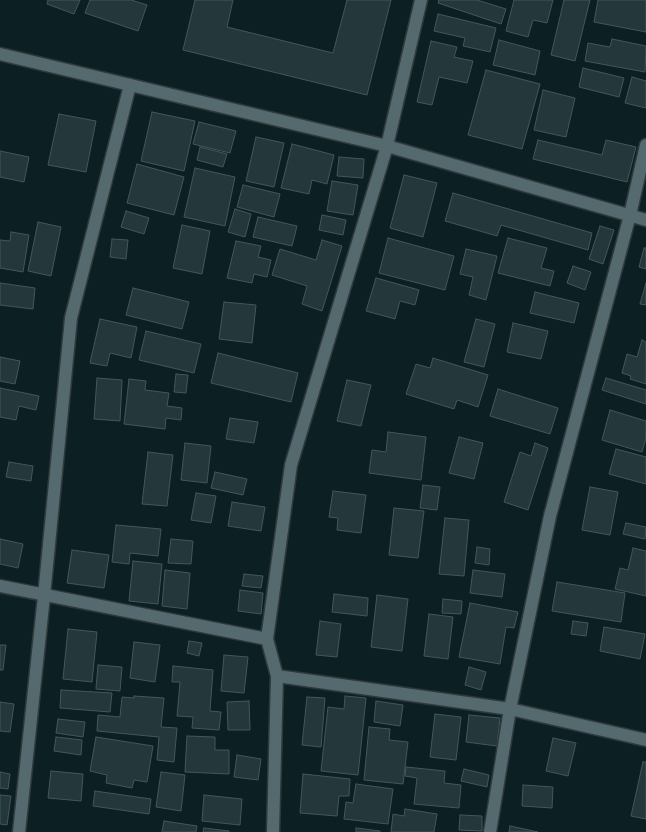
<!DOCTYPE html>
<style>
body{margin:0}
canvas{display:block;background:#0c2023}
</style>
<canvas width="646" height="832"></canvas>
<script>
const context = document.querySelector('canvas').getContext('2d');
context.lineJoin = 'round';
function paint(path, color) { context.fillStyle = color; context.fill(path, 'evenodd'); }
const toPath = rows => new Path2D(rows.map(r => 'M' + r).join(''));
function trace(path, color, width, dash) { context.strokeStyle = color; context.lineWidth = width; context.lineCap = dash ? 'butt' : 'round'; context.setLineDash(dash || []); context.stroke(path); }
const building = toPath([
 [48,0,80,0,74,14,47,4,48,0],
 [90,0,131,0,147,5,138,31,85,13,90,0],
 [195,0,233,0,227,27,333,53,347,0,391,0,367,95,183,50,195,0],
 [439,0,477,0,506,9,501,24,438,3,439,0],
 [514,0,553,0,547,23,533,20,528,37,506,31,514,0],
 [564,0,590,0,575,61,551,55,564,0],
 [598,0,646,0,646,32,594,22,598,0],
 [438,14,496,28,490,52,463,46,465,38,434,31,438,14],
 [612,39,646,46,645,72,585,61,588,43,610,47,612,39],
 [499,40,540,51,535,75,493,65,499,40],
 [431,41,457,47,454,57,473,61,467,83,439,77,432,105,417,102,431,41],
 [583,68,624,78,619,97,579,87,583,68],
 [486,70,540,84,522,149,468,135,486,70],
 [632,77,646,81,646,108,625,103,632,77],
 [543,90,575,98,566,137,534,130,543,90],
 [152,112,195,121,184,171,141,161,152,112],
 [59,114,96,121,86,172,48,165,59,114],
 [199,122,236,131,230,153,193,144,199,122],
 [256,137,284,143,274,187,246,181,256,137],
 [538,140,602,155,606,140,636,147,627,182,533,159,538,140],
 [292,144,334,155,327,184,312,180,309,194,281,188,292,144],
 [200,147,227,154,223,167,197,160,200,147],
 [0,151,29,157,24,182,0,177,0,151],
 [339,157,364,159,363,178,337,176,339,157],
 [137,164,184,177,174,215,127,203,137,164],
 [195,168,235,177,225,226,184,217,195,168],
 [404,175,437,183,423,237,390,228,404,175],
 [332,181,358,185,353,215,327,211,332,181],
 [243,185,280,194,274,217,237,207,243,185],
 [453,193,592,233,588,250,501,225,497,236,445,221,453,193],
 [235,209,251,214,245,237,228,232,235,209],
 [126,211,149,218,144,234,121,227,126,211],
 [322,215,346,220,343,235,319,230,322,215],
 [258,217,297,226,292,246,253,237,258,217],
 [38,222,61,227,51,276,28,271,38,222],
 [182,225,210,231,202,274,173,268,182,225],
 [600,226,614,230,603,264,589,259,600,226],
 [11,232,29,235,23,272,0,268,0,240,10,241,11,232],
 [388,238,454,256,445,290,379,273,388,238],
 [508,238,547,248,541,268,554,271,550,286,498,273,508,238],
 [112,239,128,240,126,259,110,257,112,239],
 [322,240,342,246,322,311,302,304,307,286,272,275,280,249,316,260,322,240],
 [236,241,261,246,258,257,271,260,267,277,254,274,252,283,227,278,236,241],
 [644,248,646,248,646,269,639,267,644,248],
 [466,249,497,256,486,300,469,295,473,277,460,274,466,249],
 [573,266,591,272,585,290,567,283,573,266],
 [376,278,419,290,415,305,400,301,395,319,366,311,376,278],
 [0,283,35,288,33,309,0,305,0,283],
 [646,283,646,305,640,304,646,283],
 [133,288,189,302,182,329,126,315,133,288],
 [535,292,579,303,574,323,530,313,535,292],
 [224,302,256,305,252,343,219,339,224,302],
 [100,319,137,327,131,358,110,353,107,366,90,363,100,319],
 [476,319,495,324,484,367,464,362,476,319],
 [513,323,548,331,541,359,507,352,513,323],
 [146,331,201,344,194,373,139,360,146,331],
 [642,340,646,342,646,384,630,379,631,376,622,373,627,354,637,357,642,340],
 [218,353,298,373,291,402,211,383,218,353],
 [0,357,20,361,15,384,0,381,0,357],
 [433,358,488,375,478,407,457,400,454,409,406,394,416,364,430,368,433,358],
 [176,374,188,375,186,393,174,392,176,374],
 [97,378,122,380,120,421,94,419,97,378],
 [606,378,646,390,646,404,602,390,606,378],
 [129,379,146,381,145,390,169,393,167,406,182,408,181,420,166,418,165,429,124,424,129,379],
 [347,380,371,385,361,426,337,421,347,380],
 [0,388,39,396,36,410,19,406,16,420,0,417,0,388],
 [498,389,558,408,550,434,490,416,498,389],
 [610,410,646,421,646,438,642,452,602,440,610,410],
 [230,418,258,422,254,443,226,439,230,418],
 [388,432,426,437,421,480,369,473,372,450,386,452,388,432],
 [459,437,483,443,474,479,449,473,459,437],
 [185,443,211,446,207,483,181,480,185,443],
 [535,443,548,448,528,510,504,502,520,452,531,456,535,443],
 [616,449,646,457,646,484,609,474,616,449],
 [148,452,173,455,167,506,142,504,148,452],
 [9,462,33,466,31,481,6,477,9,462],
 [215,472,247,479,243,495,211,488,215,472],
 [423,485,440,487,437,510,420,508,423,485],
 [590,487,618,492,610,535,582,530,590,487],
 [333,491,366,495,361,533,337,530,338,518,329,517,333,491],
 [196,493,216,496,211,523,191,520,196,493],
 [232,502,265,507,261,531,228,526,232,502],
 [394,508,424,511,418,558,389,555,394,508],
 [445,518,469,520,464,576,439,574,445,518],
 [626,523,646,527,645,539,623,534,626,523],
 [116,525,161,529,158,556,130,553,129,564,112,562,116,525],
 [0,539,23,544,18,568,0,564,0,539],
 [171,539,193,541,191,564,168,563,171,539],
 [477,547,490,549,489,565,475,563,477,547],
 [633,548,646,551,646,596,615,589,620,568,628,570,633,548],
 [72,550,109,555,104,588,67,583,72,550],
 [133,561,162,564,158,604,129,601,133,561],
 [165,570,190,573,187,609,162,606,165,570],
 [473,570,505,574,502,597,470,593,473,570],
 [244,574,263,576,261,588,242,586,244,574],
 [557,582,625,593,621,622,552,611,557,582],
 [240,590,263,593,261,614,238,611,240,590],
 [334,594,368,598,367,616,332,612,334,594],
 [377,595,408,599,402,651,371,647,377,595],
 [443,599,462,601,461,614,442,613,443,599],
 [470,603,518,612,514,628,506,627,500,664,459,657,470,603],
 [429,614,453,617,448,659,424,656,429,614],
 [320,621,341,624,337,657,316,655,320,621],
 [573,621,588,623,586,636,571,634,573,621],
 [604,627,645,634,640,659,600,651,604,627],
 [68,629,97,632,92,682,63,679,68,629],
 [189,641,202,643,199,656,187,653,189,641],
 [134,642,160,645,155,682,130,678,134,642],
 [0,645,6,645,3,670,0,670,0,645],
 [224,655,248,657,244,693,221,691,224,655],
 [98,665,122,667,120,691,96,689,98,665],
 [173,666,213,670,210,711,221,712,219,730,192,728,193,717,177,716,180,682,172,682,173,666],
 [469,667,486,672,481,690,465,685,469,667],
 [61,690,112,693,110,712,60,708,61,690],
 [134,696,164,698,161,727,177,728,174,762,157,760,159,737,97,731,98,715,120,717,122,697,134,698,134,696],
 [345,696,366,698,358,775,321,771,328,707,344,709,345,696],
 [307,697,325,698,321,747,302,745,307,697],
 [249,701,250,730,228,730,227,702,249,701],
 [376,701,403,705,400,726,374,722,376,701],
 [0,702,14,704,10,732,0,731,0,702],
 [435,714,461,717,456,760,430,757,435,714],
 [469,715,500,718,497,746,466,742,469,715],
 [58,719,85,722,83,737,56,733,58,719],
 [369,727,390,729,389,740,408,742,403,784,364,780,369,727],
 [187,736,215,737,215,750,229,750,229,774,185,772,187,736],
 [56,737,82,740,81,755,54,751,56,737],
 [96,737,153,746,147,782,134,780,132,788,106,783,107,775,90,771,96,737],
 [553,738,576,743,568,776,546,771,553,738],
 [237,755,261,759,258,780,234,777,237,755],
 [643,762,646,762,646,819,631,816,643,762],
 [406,767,445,771,444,783,461,785,459,808,414,804,417,778,405,776,406,767],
 [464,769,489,775,487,787,461,781,464,769],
 [51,771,83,774,81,801,48,798,51,771],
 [0,772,10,774,8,789,0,788,0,772],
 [161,772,185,775,181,811,156,807,161,772],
 [303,774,350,779,349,796,339,796,337,816,300,813,303,774],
 [356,784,393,789,388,824,344,819,346,802,353,803,356,784],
 [523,785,553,787,552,808,522,806,523,785],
 [95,791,151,799,149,814,93,806,95,791],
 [0,795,11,796,7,825,0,824,0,795],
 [204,795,242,799,240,825,202,821,204,795],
 [405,809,437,814,434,832,391,832,393,814,404,816,405,809],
 [460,815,482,816,482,831,459,830,460,815],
 [164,821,197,826,196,832,162,832,164,821],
 [510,826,538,832,509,832,510,826],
 [204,828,229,831,229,832,203,832,204,828],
 [356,828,380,831,380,832,356,832,356,828]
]);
paint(building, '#24383b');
trace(building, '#42575b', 1);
const minor = toPath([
 [0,586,267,639],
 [277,676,510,709,646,740],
 [19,832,44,596,71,318,130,85],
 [273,832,277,676,267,639,291,465,387,146,421,0],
 [490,832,510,709,550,516,630,215,646,145]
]);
const tertiary = toPath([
 [0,54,387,146,646,220]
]);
trace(minor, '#2f393c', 15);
trace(tertiary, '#2f393c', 15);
trace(minor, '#556a6e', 12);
trace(tertiary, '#556a6e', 12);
</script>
